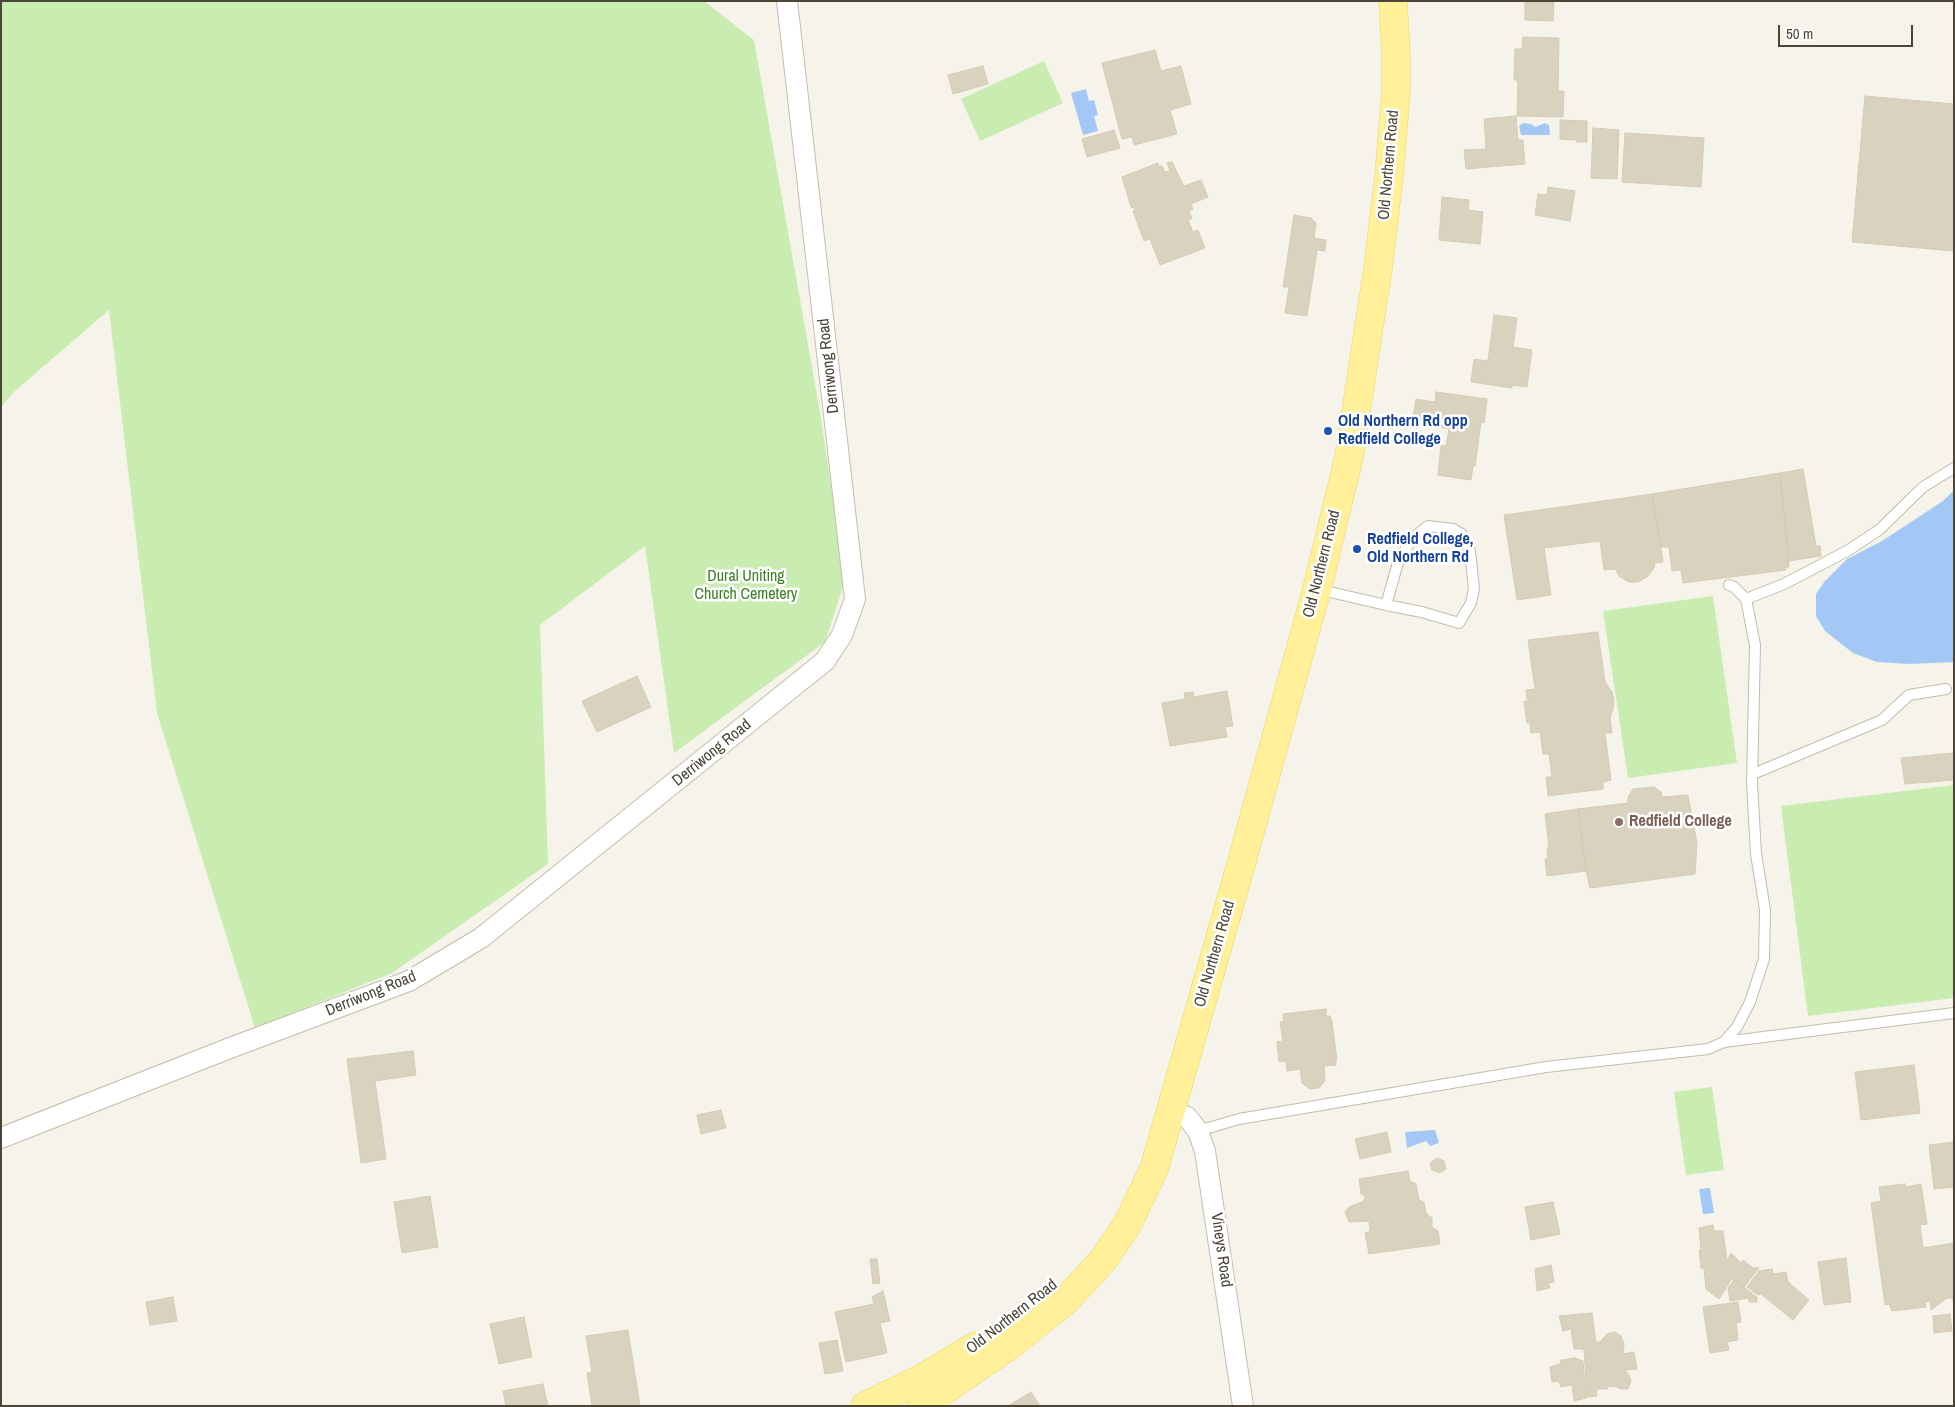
<!DOCTYPE html>
<style>
body{margin:0}
#map{position:relative;width:1955px;height:1407px;overflow:hidden;background:#f6f4ea;font-family:"Archivo Narrow",sans-serif}
canvas{display:block}
.frame{position:absolute;inset:0;border:2px solid #4a4537;pointer-events:none}
.scale{position:absolute;left:1778px;top:25px;width:135px;height:22px;box-sizing:border-box;border:2px solid #4a4537;border-top:0;padding-left:6px;font-size:15px;line-height:18px;white-space:nowrap;color:#4a4537;-webkit-text-stroke:4px #fff;paint-order:stroke}
</style>
<div id="map">
<canvas width="1955" height="1407"></canvas>
<div class="frame"></div>
<div class="scale">50 m</div>
</div>
<script>
const context = document.querySelector('canvas').getContext('2d');
context.lineJoin = 'round';
function paint(path, color) { context.fillStyle = color; context.fill(path, 'evenodd'); }
const toPath = rows => new Path2D(rows.map(r => 'M' + r).join(''));
function trace(path, color, width, dash) { context.strokeStyle = color; context.lineWidth = width; context.lineCap = dash ? 'butt' : 'round'; context.setLineDash(dash || []); context.stroke(path); }
function label(font, color, halo, rows, align = 'center') {
  context.font = font + ' "Archivo Narrow",sans-serif'; context.lineWidth = 5; context.setLineDash([]); context.textBaseline = 'middle'; context.strokeStyle = halo; context.fillStyle = color; for (const [text, x, y, turn = 0] of rows) {
    context.save(); context.translate(x, y); context.rotate((+turn || 0) * Math.PI / 180); context.textAlign = isNaN(turn) ? turn : align; if (halo) context.strokeText(text, 0, 0); context.fillText(text, 0, 0); context.restore();
  }
}
paint(toPath([
 [1,1,704,1,754,40,821,418,845,581,825,642,674,753,645,546,540,625,548,864,392,973,255,1028,157,713,109,310,16,390,1,407],
 [1044,61,1063,103,980,141,961,99],
 [1713,596,1737,763,1628,778,1603,611],
 [1954,785,1954,998,1808,1016,1781,806],
 [1712,1087,1724,1170,1686,1175,1674,1092]
]), '#c9ecb0');
paint(toPath([
 [1086,89,1089,101,1094,100,1098,115,1094,116,1098,131,1083,135,1071,93],
 [1523,123,1531,124,1535,127,1545,123,1549,125,1550,135,1521,135,1519,126],
 [1954,490,1954,662,1910,664,1877,662,1853,653,1825,631,1816,616,1816,594,1825,581,1847,559,1882,541,1943,501],
 [1435,1130,1439,1143,1430,1146,1426,1141,1407,1148,1405,1132],
 [1710,1188,1714,1213,1703,1214,1699,1189]
]), '#a3c8f5');
const building = toPath([
 [1525,1,1554,1,1553,21,1525,20,1525,1],
 [1523,37,1559,38,1558,91,1564,91,1563,117,1517,116,1518,81,1514,79,1515,49,1522,49,1523,37],
 [1155,50,1161,71,1181,66,1191,104,1170,110,1177,134,1134,145,1132,137,1122,139,1102,63,1155,50],
 [983,66,988,84,953,94,948,75,983,66],
 [1865,96,1954,104,1954,251,1852,242,1865,96],
 [1516,116,1518,140,1523,140,1525,164,1466,169,1464,150,1486,149,1484,119,1516,116],
 [1560,120,1587,121,1587,142,1577,142,1577,140,1560,139,1560,120],
 [1593,128,1619,130,1617,179,1591,178,1593,128],
 [1114,130,1120,148,1087,157,1082,139,1114,130],
 [1625,133,1704,138,1701,187,1622,182,1625,133],
 [1172,162,1184,186,1201,180,1208,197,1191,204,1193,209,1189,211,1192,218,1188,220,1193,232,1198,230,1205,248,1160,265,1150,239,1144,241,1133,211,1137,210,1131,207,1122,177,1158,163,1159,167,1162,166,1165,172,1170,171,1167,163,1172,162],
 [1548,187,1575,191,1570,221,1535,215,1538,194,1547,195,1548,187],
 [1442,197,1469,200,1468,210,1483,212,1480,244,1439,240,1442,197],
 [1294,215,1311,218,1316,223,1314,238,1326,240,1325,251,1317,250,1307,316,1285,313,1289,287,1283,287,1294,215],
 [1494,315,1517,318,1513,347,1532,350,1527,387,1512,385,1512,388,1471,382,1474,359,1488,361,1494,315],
 [1436,392,1487,399,1484,423,1481,422,1475,466,1473,466,1471,480,1438,475,1441,445,1446,446,1449,429,1412,423,1416,399,1435,402,1436,392],
 [1803,469,1816,546,1820,546,1821,556,1789,561,1780,473,1803,469],
 [1780,473,1789,567,1786,567,1786,570,1683,583,1681,570,1672,571,1669,547,1661,547,1652,494,1780,473],
 [1652,494,1663,562,1655,563,1654,568,1647,577,1638,582,1629,582,1620,577,1615,569,1604,570,1600,541,1544,548,1551,595,1517,600,1504,515,1652,494],
 [1598,632,1605,682,1612,692,1614,700,1613,709,1610,718,1612,733,1605,733,1611,780,1603,782,1603,789,1548,796,1546,777,1552,777,1549,754,1543,754,1540,732,1531,733,1530,723,1532,722,1527,723,1524,701,1530,701,1527,699,1526,690,1535,689,1528,640,1598,632],
 [637,676,651,707,597,732,582,701,637,676],
 [1227,691,1233,726,1225,727,1227,737,1170,746,1162,703,1185,699,1184,693,1193,692,1194,697,1227,691],
 [1954,753,1954,780,1905,784,1901,758,1954,753],
 [1654,787,1661,792,1662,797,1688,795,1697,843,1695,874,1590,888,1586,871,1578,809,1628,803,1628,797,1633,789,1654,787],
 [1578,809,1586,871,1547,876,1545,859,1548,858,1547,848,1549,847,1545,814,1578,809],
 [1326,1009,1326,1016,1330,1016,1332,1022,1337,1060,1336,1059,1336,1065,1324,1066,1325,1081,1319,1088,1310,1089,1302,1083,1300,1069,1287,1071,1286,1061,1279,1062,1277,1042,1283,1041,1280,1022,1284,1021,1283,1014,1326,1009],
 [413,1051,416,1075,375,1081,386,1159,361,1163,347,1059,413,1051],
 [1914,1065,1920,1113,1861,1120,1855,1072,1914,1065],
 [721,1110,726,1128,701,1134,697,1115,721,1110],
 [1387,1132,1391,1152,1360,1159,1355,1139,1387,1132],
 [1954,1142,1954,1187,1934,1189,1929,1145,1954,1142],
 [1437,1158,1444,1161,1446,1169,1440,1173,1432,1170,1430,1163,1437,1158],
 [1408,1171,1410,1181,1416,1184,1419,1200,1424,1202,1426,1213,1432,1218,1432,1227,1438,1231,1440,1244,1369,1254,1365,1233,1370,1231,1369,1221,1349,1222,1345,1212,1349,1207,1364,1201,1365,1196,1361,1194,1359,1179,1408,1171],
 [1905,1184,1905,1187,1921,1184,1927,1224,1920,1225,1923,1248,1954,1243,1954,1303,1952,1298,1947,1298,1931,1310,1930,1301,1925,1302,1926,1307,1892,1311,1889,1304,1885,1305,1871,1203,1881,1201,1879,1187,1905,1184],
 [430,1196,438,1247,402,1253,394,1202,430,1196],
 [1553,1202,1560,1234,1531,1240,1525,1207,1553,1202],
 [1713,1225,1714,1231,1723,1231,1727,1261,1731,1253,1741,1263,1743,1260,1753,1268,1759,1268,1744,1287,1732,1278,1719,1299,1706,1289,1704,1268,1701,1268,1699,1250,1701,1250,1699,1228,1713,1225],
 [1846,1258,1851,1302,1824,1305,1818,1262,1846,1258],
 [870,1259,877,1259,880,1283,873,1284,870,1259],
 [1551,1265,1554,1282,1548,1283,1550,1288,1537,1291,1535,1269,1551,1265],
 [1772,1269,1773,1274,1786,1272,1788,1282,1809,1300,1793,1320,1761,1294,1758,1295,1747,1287,1759,1271,1772,1269],
 [1734,1280,1757,1297,1757,1302,1749,1302,1749,1298,1730,1301,1728,1288,1734,1280],
 [883,1291,890,1321,880,1323,887,1353,846,1362,835,1312,874,1304,872,1297,883,1291],
 [173,1297,177,1321,150,1325,146,1302,173,1297],
 [1738,1302,1741,1322,1736,1323,1738,1340,1727,1342,1729,1350,1710,1353,1703,1307,1738,1302],
 [1592,1313,1596,1343,1601,1341,1607,1334,1615,1332,1621,1336,1624,1344,1623,1354,1634,1352,1637,1369,1625,1370,1629,1375,1631,1381,1628,1389,1621,1389,1615,1386,1607,1387,1607,1389,1596,1389,1597,1396,1587,1397,1584,1349,1574,1349,1571,1329,1563,1331,1559,1316,1592,1313],
 [1950,1314,1952,1331,1934,1333,1933,1316,1950,1314],
 [524,1317,532,1357,499,1364,490,1324,524,1317],
 [628,1330,640,1406,592,1406,587,1373,592,1372,586,1336,628,1330],
 [837,1340,843,1371,825,1374,819,1343,837,1340],
 [1575,1358,1583,1361,1586,1398,1574,1401,1572,1385,1561,1387,1559,1381,1552,1382,1550,1367,1560,1364,1561,1360,1575,1358],
 [543,1384,548,1406,506,1406,503,1391,543,1384],
 [1031,1392,1040,1406,1008,1406,1031,1392]
]);
paint(building, '#d8d2be');
trace(building, '#d4cbb1', 1);
const lane = toPath([
 [1317,589,1386,605,1422,612,1459,623,1471,603,1474,589,1470,551,1462,534,1453,529,1428,526,1413,538,1399,559,1386,605],
 [1746,599,1784,584,1847,551,1879,530,1923,487,1954,468],
 [1753,774,1882,720,1909,695,1946,689],
 [1724,1042,1954,1013],
 [1198,1131,1239,1119,1546,1067,1708,1049,1724,1042,1737,1027,1750,1002,1764,959,1765,910,1756,854,1752,783,1755,645,1746,599,1734,587,1729,585]
]);
const street = toPath([
 [1169,1111,1187,1117,1198,1131,1205,1151,1243,1406],
 [1,1138,230,1048,409,981,481,938,825,661,842,635,855,599,787,1]
]);
const primary = toPath([
 [865,1406,923,1378,976,1346],
 [921,1406,1010,1345,1063,1303,1084,1281,1103,1260,1127,1225,1154,1169,1242,861,1317,589,1349,457,1378,268,1389,176,1396,92,1396,56,1393,1]
]);
trace(lane, '#c2bdab', 12);
trace(street, '#c2bdab', 22);
trace(primary, '#ecd562', 29);
trace(lane, '#fff', 10);
trace(street, '#fff', 20);
trace(primary, '#fff099', 28);
for (const [x, y, r, color] of [
 [1328,431,5,"#1a4fb4"],
 [1357,549,5,"#1a4fb4"],
 [1619,822,5,"#8d6e63"]
]) { const dot = new Path2D(); dot.arc(x, y, r, 0, 2 * Math.PI); context.fillStyle = color; context.fill(dot); trace(dot, '#fff', 2); }
label('16px', '#4a4537', '#fff', [
 ["Old Northern Road",1389,165,-85],
 ["Derriwong Road",829,366,-96],
 ["Old Northern Road",1322,564,-76],
 ["Derriwong Road",712,753,-39],
 ["Old Northern Road",1215,954,-74],
 ["Derriwong Road",371,994,-22],
 ["Vineys Road",1221,1250,82],
 ["Old Northern Road",1012,1317,-38]
]);
label('bold 16px', '#164399', '#fff', [
 ["Old Northern Rd opp",1338,422],
 ["Redfield College",1338,440],
 ["Redfield College,",1367,540],
 ["Old Northern Rd",1367,558]
], 'left');
label('16px', '#3b8125', '#fff', [
 ["Dural Uniting",746,577],
 ["Church Cemetery",746,595]
]);
label('bold 16px', '#785e54', '#fff', [
 ["Redfield College",1629,822]
], 'left');
</script>
